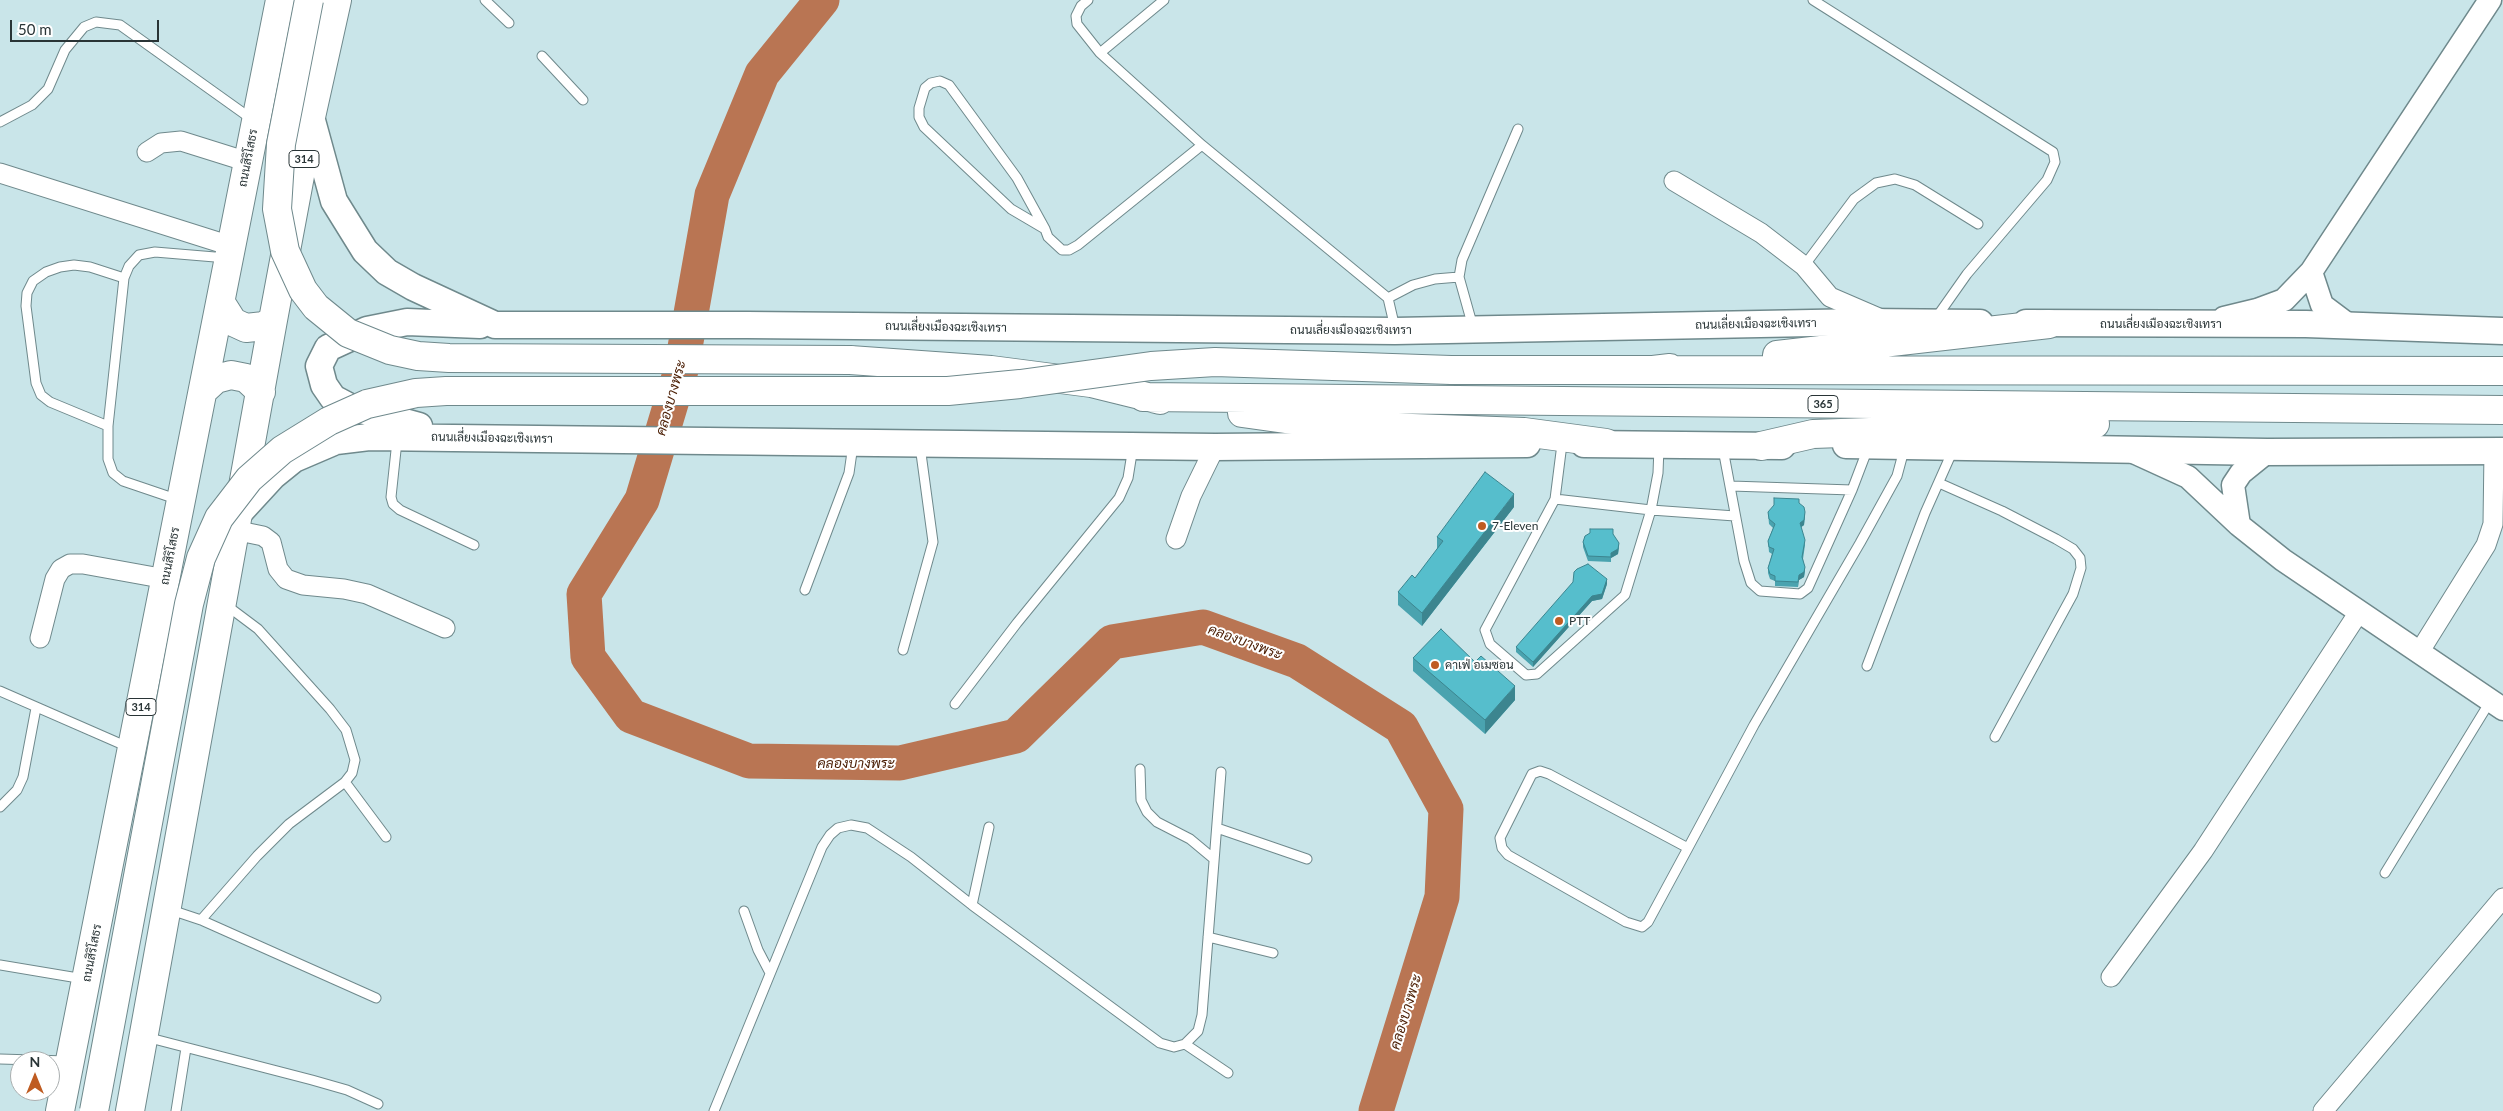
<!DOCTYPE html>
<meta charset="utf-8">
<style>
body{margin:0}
#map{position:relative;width:2503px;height:1111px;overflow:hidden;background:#c9e5e9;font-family:Lato,sans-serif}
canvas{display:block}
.north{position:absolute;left:10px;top:1051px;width:50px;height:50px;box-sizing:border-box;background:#fff;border:1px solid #a9aeaf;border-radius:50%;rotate:0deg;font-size:14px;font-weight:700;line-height:20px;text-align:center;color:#293436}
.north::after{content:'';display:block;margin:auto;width:18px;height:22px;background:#bf5c22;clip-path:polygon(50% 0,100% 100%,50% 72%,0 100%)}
.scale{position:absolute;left:10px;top:20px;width:149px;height:22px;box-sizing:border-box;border:2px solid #293436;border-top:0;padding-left:6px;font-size:15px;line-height:18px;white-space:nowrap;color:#293436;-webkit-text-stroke:4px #fff;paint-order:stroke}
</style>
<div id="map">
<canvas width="2503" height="1111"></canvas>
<div class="north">N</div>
<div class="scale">50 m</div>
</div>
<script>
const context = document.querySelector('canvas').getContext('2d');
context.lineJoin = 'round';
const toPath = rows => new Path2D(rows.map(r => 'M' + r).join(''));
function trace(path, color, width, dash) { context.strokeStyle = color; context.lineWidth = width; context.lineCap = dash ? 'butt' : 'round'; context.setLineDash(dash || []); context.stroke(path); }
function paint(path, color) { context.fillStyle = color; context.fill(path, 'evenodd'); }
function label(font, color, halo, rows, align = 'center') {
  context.font = font + ' Lato,Sarabun,sans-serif'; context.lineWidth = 4; context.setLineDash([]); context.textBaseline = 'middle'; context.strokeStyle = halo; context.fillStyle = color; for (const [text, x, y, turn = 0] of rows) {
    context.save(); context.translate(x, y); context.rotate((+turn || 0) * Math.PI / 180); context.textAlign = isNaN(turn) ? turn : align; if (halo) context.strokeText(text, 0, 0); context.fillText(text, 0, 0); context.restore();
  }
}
trace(toPath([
 [822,0,762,74,712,195,681,370,642,500,584,594,588,657,631,716,749,761,900,763,1016,736,1112,642,1203,627,1297,661,1401,727,1446,809,1442,897,1376,1111]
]), '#b97553', 35);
const service = toPath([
 [485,0,509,23],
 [1088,0,1081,6,1076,16,1077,24,1100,53,1202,145,1388,298,1395,328],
 [1813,0,2053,152,2055,162,2047,180,1967,274,1936,318],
 [1100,53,1164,0],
 [542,56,583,100],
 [0,122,32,105,48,89,65,50,84,27,96,22,120,25,253,120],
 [1045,229,1011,209,924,127,919,117,919,108,925,88,931,83,940,81,949,85,1017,178,1045,229,1048,237,1062,250,1069,250,1078,245,1202,145],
 [1804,266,1854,199,1876,183,1895,179,1915,185,1978,224],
 [1388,298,1413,285,1435,279,1459,277],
 [1473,327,1459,277,1462,260,1518,129],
 [108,426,50,402,41,395,36,383,26,306,27,293,33,281,46,272,60,267,74,265,90,267,124,278],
 [397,441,391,497,393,504,400,510,474,545],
 [1562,444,1555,499,1485,630,1490,644,1526,675,1537,674,1625,595,1651,510,1658,473,1659,447],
 [1723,449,1744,561,1751,583,1760,591,1800,594,1808,588,1852,490,1868,448],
 [1939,483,2002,511,2056,539,2073,549,2080,558,2081,568,2073,594,1995,737],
 [1731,486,1852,490],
 [1555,499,1651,510,1735,516],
 [179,500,123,481,113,473,108,459,108,426,124,278,129,266,139,255,155,252,227,258],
 [805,590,849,473,853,445],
 [903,650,933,542,920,446],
 [1867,666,1925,513,1953,450],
 [0,691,128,747],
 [955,704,1017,623,1119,498,1128,478,1133,447],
 [1140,769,1141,800,1147,812,1157,822,1190,839,1214,859],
 [345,782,386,837],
 [0,807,17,790,23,777,36,708],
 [1217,828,1307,859],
 [1688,848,1549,774,1540,771,1532,774,1500,838,1502,848,1508,855,1626,922,1642,927,1648,922,1688,848,1754,725,1860,543,1897,476,1904,450],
 [2385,873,2491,700],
 [972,905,989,827],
 [168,909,201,920,376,998],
 [744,911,758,950,770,973],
 [201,920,257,856,289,824,345,782,352,773,355,760,346,730,330,709,258,629,226,605],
 [1208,937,1273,953],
 [0,965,84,979],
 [146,1037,312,1080,347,1090,378,1104],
 [1185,1044,1228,1073],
 [0,1059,67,1061],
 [176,1111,186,1048],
 [714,1111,822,847,830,835,838,828,851,825,867,828,911,857,972,905,1160,1043,1174,1047,1185,1044,1198,1031,1202,1015,1221,772]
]);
const minor = toPath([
 [147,152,161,143,181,141,248,162],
 [0,173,231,246],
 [1674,181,1761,233,1804,266,1830,297,1881,319],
 [234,530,263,536,271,542,278,569,286,579,303,585,344,589,367,594,445,628],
 [1176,539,1191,496,1215,447],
 [40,638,55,579,61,569,70,564,83,564,166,579],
 [2420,651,2486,545,2493,524,2494,451],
 [2111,977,2203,851,2359,612],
 [2323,1111,2503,898]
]);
const tertiary = toPath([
 [2311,272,2322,305,2350,326],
 [2224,318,2257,310,2284,300,2311,272,2490,0],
 [2129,450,2188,477,2239,525,2283,560,2503,709],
 [2239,525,2233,485,2241,473,2267,452]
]);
const secondary = toPath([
 [311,117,334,201,365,251,387,272,413,287,495,325,747,325,1395,331,1864,322,1980,323],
 [2026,323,2306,324,2503,331],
 [419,426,350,407,333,398,324,385,319,366,328,348,367,330,407,322,480,325],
 [1584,444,1782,446],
 [1846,445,2267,452,2503,451],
 [238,514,273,476,294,459,336,441,369,437,1215,447,1527,444]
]);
const trunk = toPath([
 [221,303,233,322,246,328,264,326,273,320],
 [1777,355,2049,324],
 [850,360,991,370,1091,383,1160,400],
 [1451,370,1653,370,1670,368],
 [1653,370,2503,371],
 [204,390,216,379,231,375,246,378,261,392],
 [1143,397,2503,410],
 [1242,413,1328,425,1524,432,1606,443],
 [1761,446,1813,434,2095,424],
 [60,1111,280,0],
 [130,1111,273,320,311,117,337,0]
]);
trace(service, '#6f898c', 11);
trace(minor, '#6f898c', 21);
trace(tertiary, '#6f898c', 25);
trace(secondary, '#6f898c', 29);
trace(trunk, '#6f898c', 30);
trace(service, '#fff', 9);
trace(minor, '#fff', 19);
trace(tertiary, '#fff', 22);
trace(secondary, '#fff', 26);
trace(trunk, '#fff', 28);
const trunkBridge = toPath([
 [309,0,281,144,277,209,285,251,303,290,316,307,348,333,390,350,418,356,449,358,850,360],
 [94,1111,189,604,201,558,219,518,249,479,282,450,329,421,367,404,416,393,446,391,948,391,1020,384,1151,366,1215,362,1451,370]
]);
trace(trunkBridge, '#6f898c', 30, []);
trace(trunkBridge, '#fff', 28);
paint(toPath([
 [1799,503,1805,517,1804,525,1801,527,1805,545,1803,559,1805,572,1804,577,1799,580,1798,587,1775,586,1775,581,1770,579,1768,573,1768,568,1772,554,1769,552,1768,541,1773,528,1769,524,1768,512],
 [1514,507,1422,626,1398,605,1398,592,1415,578,1437,550,1437,537],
 [1590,533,1613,534,1619,548,1618,554,1611,558,1611,562,1588,561,1583,547,1583,542],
 [1607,584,1602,599,1592,601,1533,667,1516,652,1516,647],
 [1413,658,1515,700,1485,734,1413,671]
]), '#4aa3af');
paint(toPath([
 [1514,494,1514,507,1422,626,1422,613],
 [1805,512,1804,525,1800,528,1800,523],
 [1619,543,1618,554,1611,558,1611,553],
 [1805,567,1804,577,1799,580,1798,587,1799,575],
 [1607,579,1607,584,1602,599,1592,601,1533,667,1533,662],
 [1515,686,1515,700,1485,734,1485,720]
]), '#3c858f');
const building = toPath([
 [1485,472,1514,494,1422,613,1398,592,1412,575,1415,578,1443,541,1437,537,1485,472],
 [1774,498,1799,499,1799,503,1804,507,1805,512,1804,520,1800,523,1805,540,1802,557,1805,567,1804,572,1799,575,1798,582,1775,581,1775,576,1770,574,1768,568,1774,549,1769,547,1768,541,1775,524,1769,519,1768,512,1774,505,1774,498],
 [1590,529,1613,529,1613,534,1619,543,1618,549,1611,553,1611,557,1588,556,1583,542,1585,536,1590,533,1590,529],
 [1588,564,1607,579,1602,594,1592,596,1533,662,1516,647,1573,582,1574,572,1577,569,1588,564],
 [1441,629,1475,662,1481,656,1515,686,1485,720,1413,658,1441,629]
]);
paint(building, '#56becc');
trace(building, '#3c858f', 1);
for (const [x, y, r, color] of [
 [1482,526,5,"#bf5c22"],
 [1559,621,5,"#bf5c22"],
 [1435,665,5,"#bf5c22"]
]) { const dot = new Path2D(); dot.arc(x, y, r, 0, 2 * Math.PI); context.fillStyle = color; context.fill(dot); trace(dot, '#fff', 2); }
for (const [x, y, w] of [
 [304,159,30],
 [1823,404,30],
 [141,707,30]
]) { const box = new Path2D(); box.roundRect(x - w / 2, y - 8.5, w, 17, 4); context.fillStyle = '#fff'; context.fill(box); trace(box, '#293436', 1); }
label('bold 11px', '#293436', null, [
 ["314",304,159],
 ["365",1823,404],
 ["314",141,707]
]);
label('12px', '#293436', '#fff', [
 ["ถนนสิริโสธร",248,158,-79],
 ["ถนนเลี่ยงเมืองฉะเชิงเทรา",1756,324,-1],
 ["ถนนเลี่ยงเมืองฉะเชิงเทรา",2161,324],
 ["ถนนเลี่ยงเมืองฉะเชิงเทรา",946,327,1],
 ["ถนนเลี่ยงเมืองฉะเชิงเทรา",1351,330],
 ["ถนนเลี่ยงเมืองฉะเชิงเทรา",492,438,1],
 ["ถนนสิริโสธร",170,556,-79],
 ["ถนนสิริโสธร",92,953,-79]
]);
label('12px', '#293436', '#fff', [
 ["7-Eleven",1492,526],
 ["PTT",1569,621],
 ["คาเฟ่ อเมซอน",1445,665]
], 'left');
label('italic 14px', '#4b1e04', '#fff', [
 ["คลองบางพระ",671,398,-74],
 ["คลองบางพระ",1245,642,20],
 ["คลองบางพระ",856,763],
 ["คลองบางพระ",1406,1012,-73]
]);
</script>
